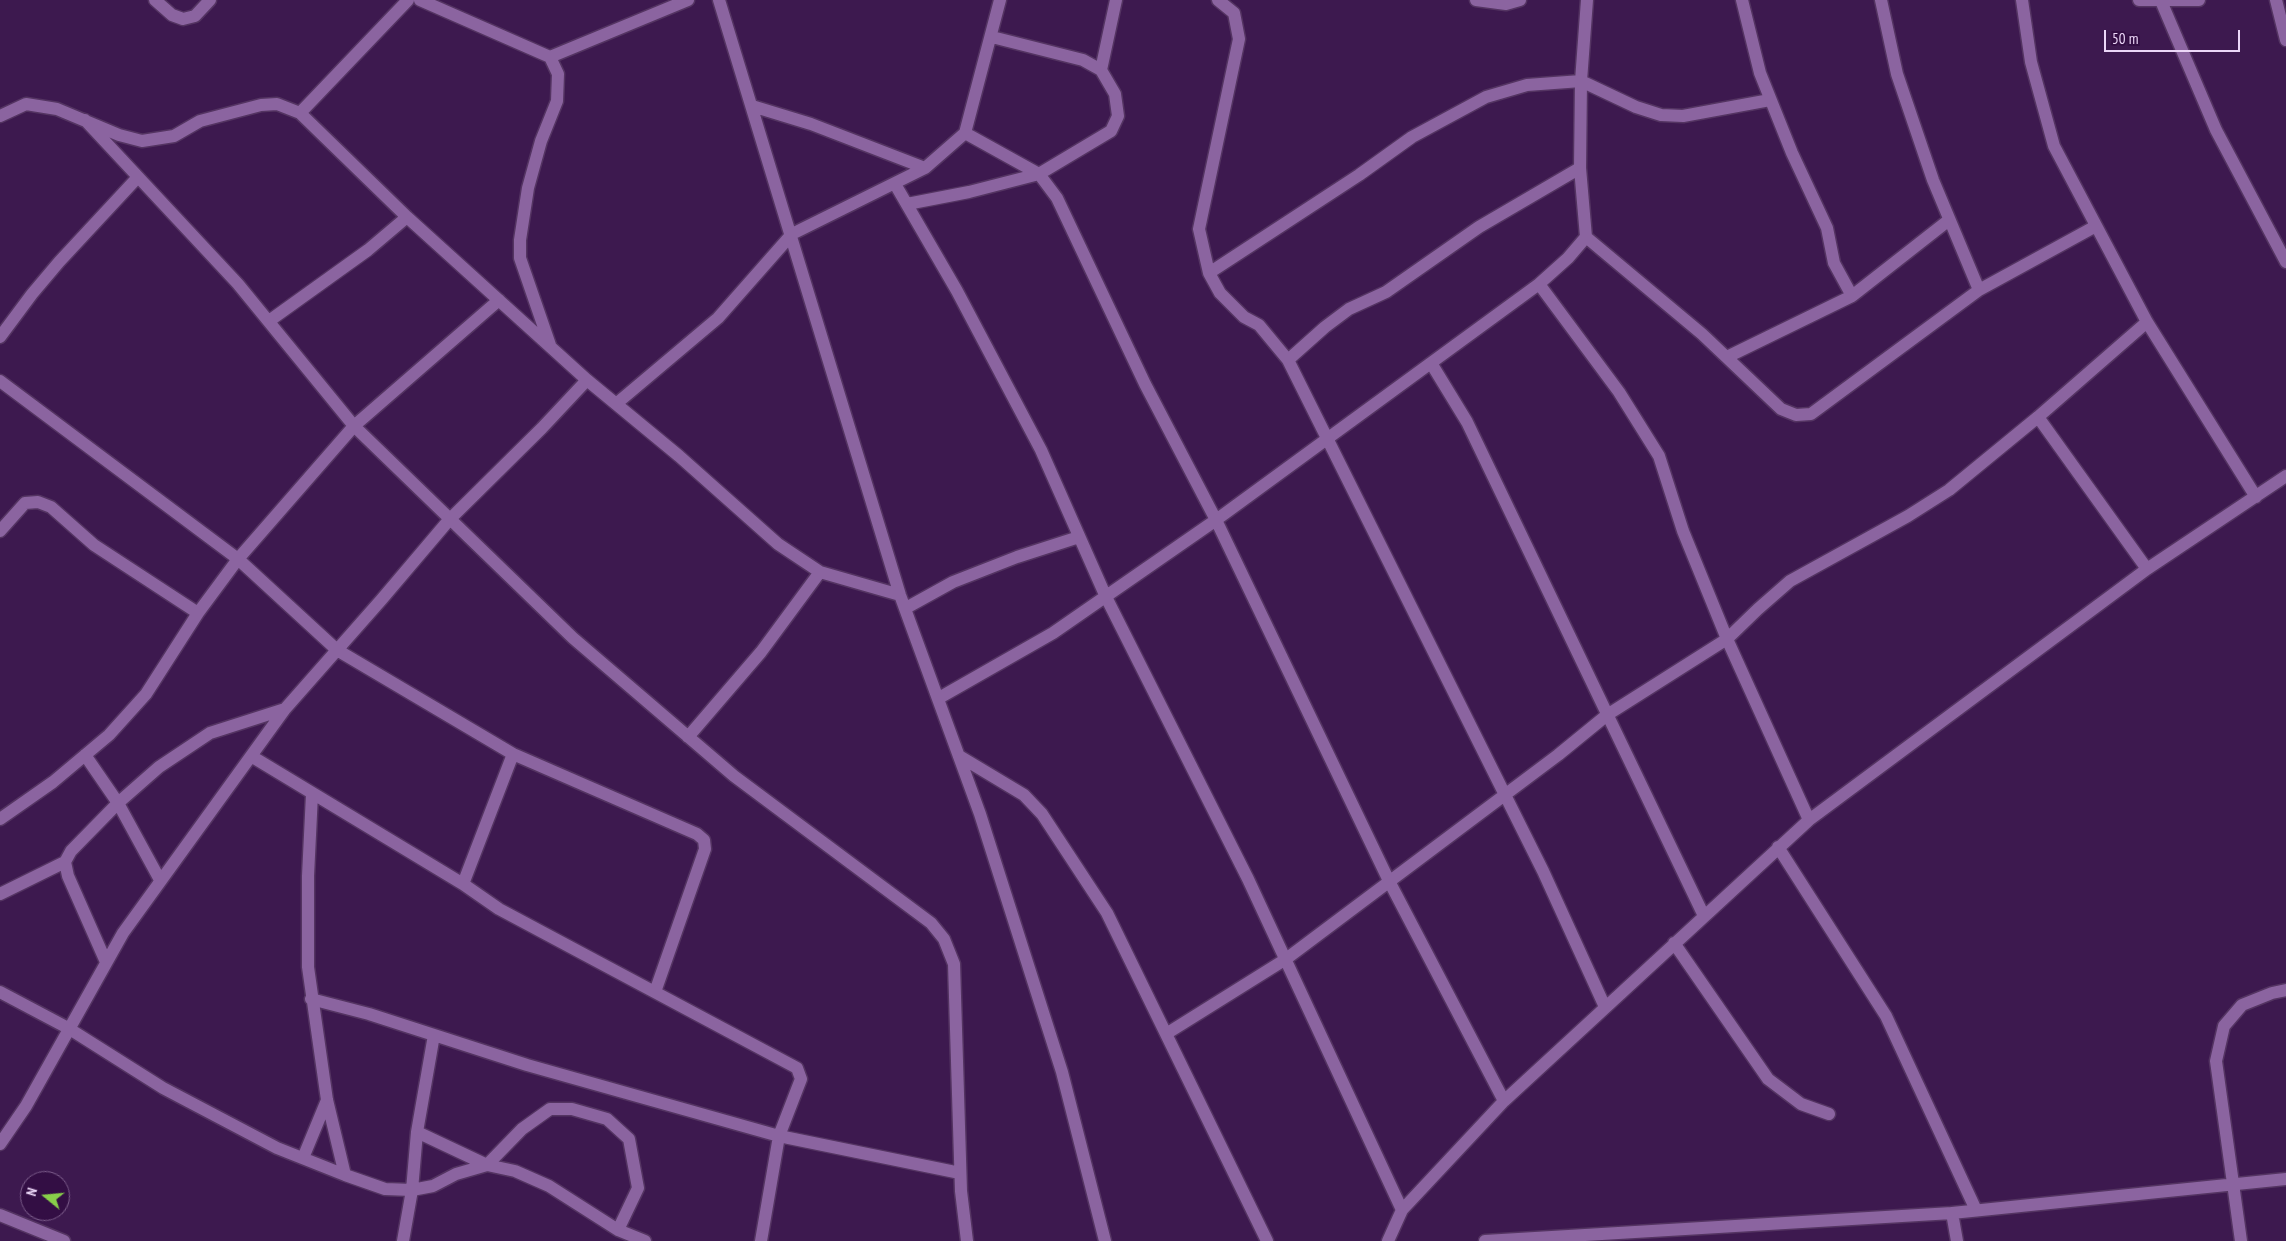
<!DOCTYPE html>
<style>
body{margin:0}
#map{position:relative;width:2286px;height:1241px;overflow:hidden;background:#3d194f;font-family:"PT Sans Narrow",sans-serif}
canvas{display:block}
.north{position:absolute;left:20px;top:1171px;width:50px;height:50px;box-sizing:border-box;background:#330e44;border:1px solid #7d5e8c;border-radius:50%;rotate:287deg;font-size:14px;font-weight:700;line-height:20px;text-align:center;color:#ecd7f8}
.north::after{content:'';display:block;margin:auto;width:18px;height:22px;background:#88cf4a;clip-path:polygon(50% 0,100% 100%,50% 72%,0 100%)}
.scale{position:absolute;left:2104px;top:30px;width:136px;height:22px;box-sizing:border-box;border:2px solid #ecd7f8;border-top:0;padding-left:6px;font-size:15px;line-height:18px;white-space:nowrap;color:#ecd7f8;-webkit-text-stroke:4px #330e44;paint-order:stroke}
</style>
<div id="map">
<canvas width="2286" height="1241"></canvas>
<div class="north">N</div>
<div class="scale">50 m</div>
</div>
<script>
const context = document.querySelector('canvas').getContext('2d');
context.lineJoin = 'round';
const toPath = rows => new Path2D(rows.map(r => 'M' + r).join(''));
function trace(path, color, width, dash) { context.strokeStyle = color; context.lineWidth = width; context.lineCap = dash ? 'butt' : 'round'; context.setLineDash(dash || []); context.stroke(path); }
const street = toPath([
 [155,0,172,15,183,19,195,16,210,0],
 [420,0,550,57,558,74,557,101,541,141,528,188,520,240,520,258,550,345],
 [719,0,900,595,980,814,1062,1072,1105,1241],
 [1218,0,1234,13,1239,39,1199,229,1209,273,1220,293,1244,317,1259,325,1288,360,1543,871,1605,1007],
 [1476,0,1506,4,1520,0],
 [1587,0,1581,81,1580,168,1586,237,1702,334,1781,409,1796,415,1811,414,1979,290,2096,226],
 [1742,0,1760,73,1792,153,1827,228,1834,263,1852,296],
 [1881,0,1897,74,1933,180,1979,290],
 [2022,0,2031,62,2054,146,2147,322,2256,497],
 [2139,0,2199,0],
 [2276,0,2286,40],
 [2161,1,2216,130,2286,262],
 [550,57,688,0],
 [1101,70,1116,0],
 [752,106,811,124,925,168],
 [300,113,408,0],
 [0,116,26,104,57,109,119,135,142,141,174,136,200,121,261,105,277,104,300,113,407,217,587,380,679,456,778,544,820,572,900,595],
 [85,120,238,284,354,426,573,638,734,776,931,923,944,939,954,964,961,1191,967,1241],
 [965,133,1039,174,1057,198,1145,384,1216,520,1389,881,1504,1101],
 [895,184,957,291,1041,450,1106,597,1248,879,1402,1210],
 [907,204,969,192,1039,174,1111,131,1118,116,1115,94,1101,70,1083,60,992,37],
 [1209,273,1359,175,1412,137,1486,97,1527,85,1581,81,1636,107,1661,115,1683,116,1770,100],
 [1539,284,1619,392,1659,456,1683,531,1727,639,1809,820],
 [269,321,368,250,407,217],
 [0,337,32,294,59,262,138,177],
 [1727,357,1852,296,1949,220],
 [1288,360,1325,327,1349,309,1386,292,1479,227,1580,168],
 [1431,363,1467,422,1704,916],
 [0,381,238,559,337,650,513,754,697,834,704,840,705,849,655,992],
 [616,404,718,318,792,234,925,168,965,133,1000,0],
 [2038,417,2147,569],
 [0,531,25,503,38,502,51,507,94,545,198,613],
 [906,608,953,582,1017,557,1079,537],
 [939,698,1053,633,1216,520,1539,284,1568,258,1586,237],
 [688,737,761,652,820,572],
 [85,755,118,803,160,880],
 [251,756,463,884,499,909,797,1068,801,1079,779,1136,761,1241],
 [959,756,1024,795,1042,814,1107,913,1267,1241],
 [312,794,308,876,308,967,327,1100,345,1175],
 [0,819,53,782,109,735,146,694,198,613,238,559,354,426,499,300],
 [1778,847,1886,1016,1976,1210],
 [65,862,68,876,106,962],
 [463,884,513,754],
 [0,894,65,862,71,851,118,803,159,767,210,733,285,709],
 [1674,943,1768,1079,1801,1104,1829,1114],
 [0,992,68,1028,163,1088,277,1148,345,1175,385,1189,412,1190,433,1186,456,1174,487,1165,515,1171,549,1186,618,1230,645,1241],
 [311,999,369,1014,527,1065,779,1136,960,1173],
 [1166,1034,1286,959,1558,755,1607,715,1727,639,1758,609,1790,581,1908,516,1949,490,2038,417,2147,322],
 [417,1132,487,1165,522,1129,550,1109,572,1109,607,1119,629,1139,638,1188,618,1230],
 [0,1144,26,1106,123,933,285,709,382,599,449,520,542,428,587,380],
 [303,1158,327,1100],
 [1952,1213,1957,1241],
 [0,1215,64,1241],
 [403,1241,412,1190,417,1132,434,1035],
 [1388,1241,1402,1210,1504,1101,1809,820,2147,569,2286,476],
 [1485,1241,1952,1213,2286,1179],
 [2241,1241,2216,1061,2224,1026,2242,1005,2272,993,2286,990]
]);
trace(street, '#543462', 15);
trace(street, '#8b64a0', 12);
</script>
